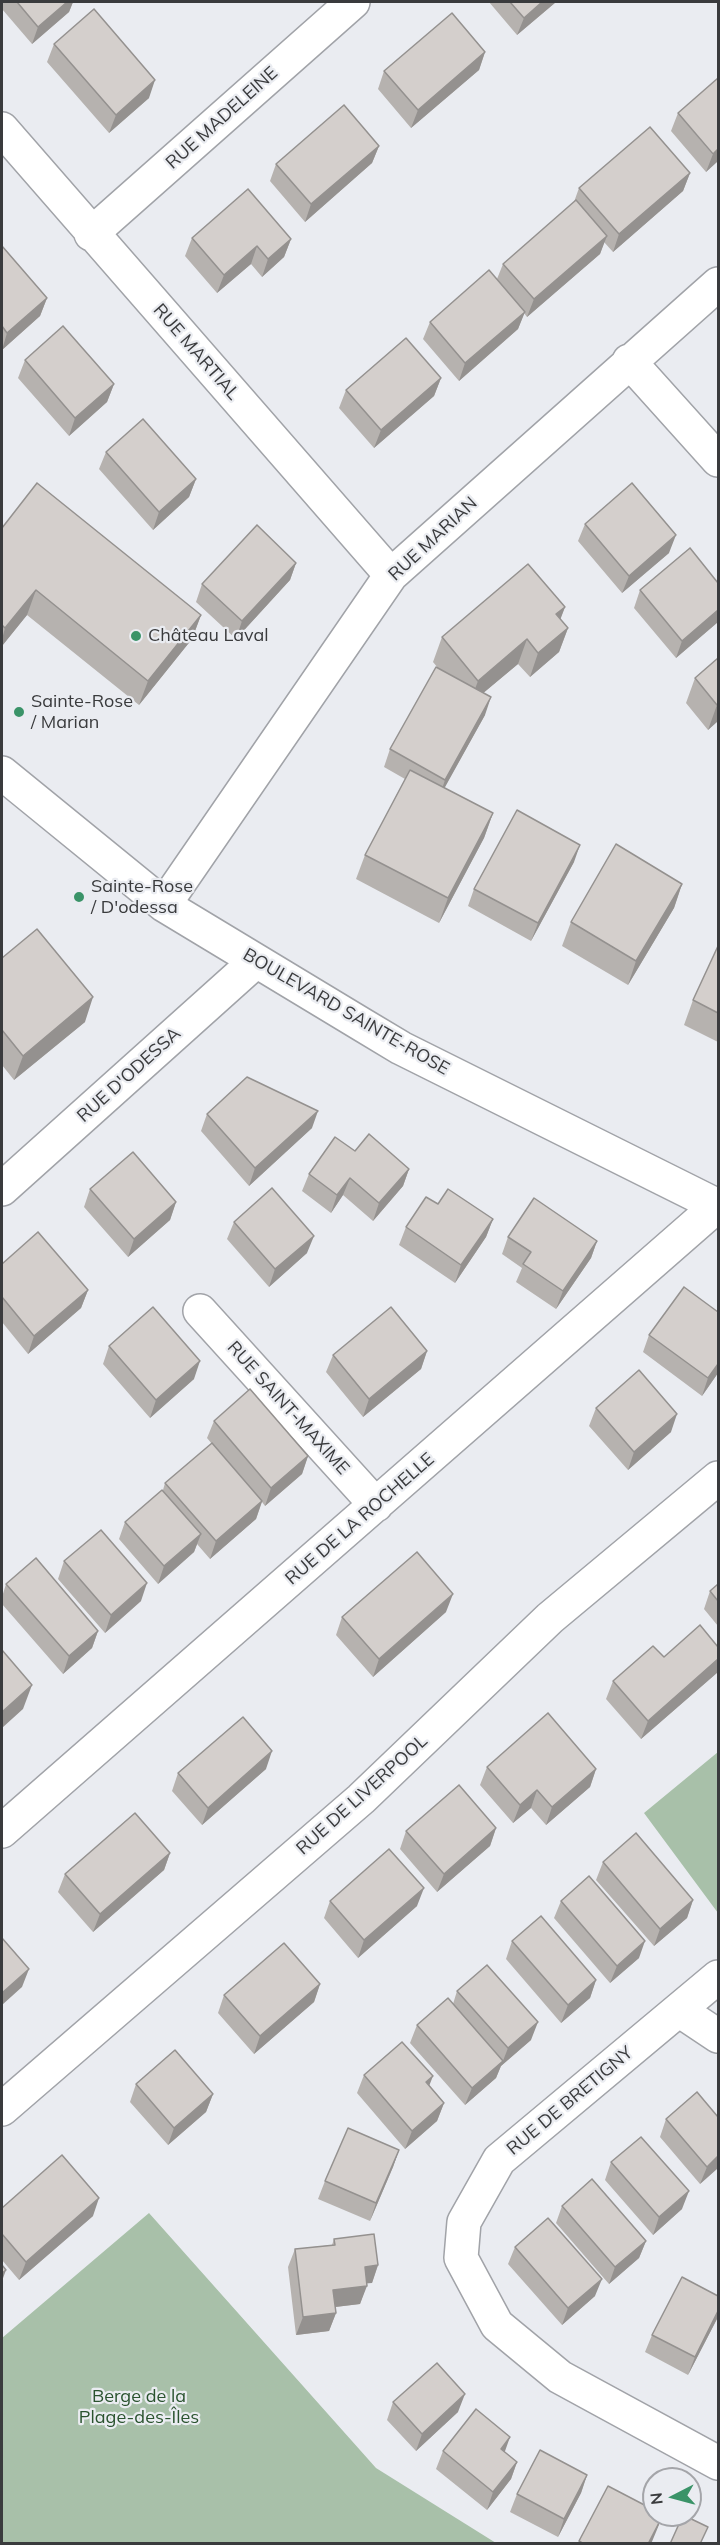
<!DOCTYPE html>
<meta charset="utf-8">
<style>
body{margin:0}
#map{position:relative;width:720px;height:2545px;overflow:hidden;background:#eaecf1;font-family:Mulish,sans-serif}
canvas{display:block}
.frame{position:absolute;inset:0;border:3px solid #3a3b3d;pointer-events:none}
.north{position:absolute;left:642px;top:2467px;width:60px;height:60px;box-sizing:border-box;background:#eaecf1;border:2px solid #a4a5a9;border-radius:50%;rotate:264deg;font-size:16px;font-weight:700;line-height:24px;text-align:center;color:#3a3b3d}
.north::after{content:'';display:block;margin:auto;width:21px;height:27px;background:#3a9368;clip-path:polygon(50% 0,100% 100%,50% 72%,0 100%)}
</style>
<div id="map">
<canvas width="720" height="2545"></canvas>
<div class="frame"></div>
<div class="north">N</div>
</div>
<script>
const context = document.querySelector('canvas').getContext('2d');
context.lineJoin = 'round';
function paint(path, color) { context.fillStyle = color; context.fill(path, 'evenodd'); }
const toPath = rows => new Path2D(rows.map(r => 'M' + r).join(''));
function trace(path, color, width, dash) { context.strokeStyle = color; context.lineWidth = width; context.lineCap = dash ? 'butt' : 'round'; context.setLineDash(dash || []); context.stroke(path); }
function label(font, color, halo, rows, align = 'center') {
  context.font = font + ' Mulish,sans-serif'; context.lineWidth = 4.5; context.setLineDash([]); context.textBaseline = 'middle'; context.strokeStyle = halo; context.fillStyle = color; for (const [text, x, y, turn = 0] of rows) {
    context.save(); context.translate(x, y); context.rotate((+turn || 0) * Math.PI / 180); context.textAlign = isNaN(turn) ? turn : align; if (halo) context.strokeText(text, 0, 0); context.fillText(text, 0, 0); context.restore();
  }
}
paint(toPath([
 [718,1752,718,1913,644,1813],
 [149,2213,376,2468,496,2543,2,2543,2,2338]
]), '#a8c0a9');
const minor = toPath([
 [2,129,391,575],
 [91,234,353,2],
 [629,361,718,460],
 [2,773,164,905,361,1024,401,1048,718,1206],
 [164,905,391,575,718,284],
 [2,1189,256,961],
 [200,1311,376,1505],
 [2,1831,717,1206],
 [718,1977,499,2160,464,2222,461,2258,497,2325,560,2377,718,2463],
 [679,2010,718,2036],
 [2,2109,361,1799,550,1618,718,1478]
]);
trace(minor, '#a1a3a8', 36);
trace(minor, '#fff', 33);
paint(toPath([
 [2,2,73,2,69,12,32,44,2,9],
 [489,2,556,2,517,35],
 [54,44,149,98,109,133,47,62],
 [485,52,479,70,411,128,378,89,384,71],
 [678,113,718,161,706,172,671,131],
 [379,146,372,163,305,222,270,181,276,164],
 [690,173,683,191,613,252,604,242,600,254,527,317,524,313,518,329,459,381,423,339,430,322,497,279,503,264,574,202,579,188],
 [192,238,291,239,284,257,262,277,251,264,217,293,185,256],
 [2,246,47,298,40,316,2,350],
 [25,360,114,384,107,402,69,436,18,378],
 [441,378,434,396,374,448,339,408,346,390],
 [106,452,196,479,189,497,153,530,99,469],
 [585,524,669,553,622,593,578,541],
 [2,528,201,615,192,639,139,705,27,615,2,646],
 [296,563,290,580,236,639,196,602,202,584],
 [718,583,718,622,676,658,634,608,640,590],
 [565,607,560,619,568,628,559,652,530,677,518,664,483,693,485,715,444,788,493,813,484,838,439,923,356,879,365,855,405,779,384,767,390,749,438,668,433,662,442,637],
 [718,658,718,721,708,730,686,703,695,678],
 [574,862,531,941,468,906,474,889],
 [682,884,674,908,628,985,562,946,571,922],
 [718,946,718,1042,684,1025,693,1000],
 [2,958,85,1022,14,1080,2,1065],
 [207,1114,312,1128,249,1186,201,1131],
 [355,1151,409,1169,403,1186,373,1221,343,1195,331,1213,302,1191,309,1174],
 [90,1189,176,1202,170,1220,128,1257,84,1207],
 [438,1204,493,1219,486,1237,455,1283,399,1245,406,1227],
 [234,1222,307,1253,269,1287,227,1239],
 [508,1237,597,1241,591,1258,556,1309,516,1282,522,1268,502,1254],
 [2,1264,88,1290,81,1308,28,1354,2,1322],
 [649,1335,718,1373,702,1396,643,1352],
 [109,1346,194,1379,150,1418,103,1364],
 [427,1351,421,1369,363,1417,326,1372,333,1355],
 [596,1408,671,1432,628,1470,589,1426],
 [214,1421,308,1456,302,1474,265,1506,262,1502,256,1519,210,1559,197,1544,194,1552,158,1584,119,1539,125,1522,163,1490,165,1483,212,1444,207,1438],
 [64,1561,141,1601,105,1633,58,1579],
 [6,1584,98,1631,92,1648,63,1674,2,1604,2,1597],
 [718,1584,718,1626,704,1609,710,1591],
 [446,1612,373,1677,336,1635,342,1617],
 [718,1647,718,1672,641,1739,606,1699,613,1681,664,1657],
 [487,1767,596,1769,590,1787,546,1825,531,1808,513,1823,480,1785],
 [266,1769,202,1825,172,1791,178,1773],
 [496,1828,490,1846,437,1892,400,1849,406,1831],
 [170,1853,164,1870,93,1932,58,1892,65,1874],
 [603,1862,693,1900,687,1918,654,1946,596,1880],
 [330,1901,417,1906,358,1958,324,1918],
 [561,1901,639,1958,610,1983,554,1918],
 [512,1941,596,1980,590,1998,561,2023,506,1959],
 [320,1984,314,2002,254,2054,218,2013,224,1995],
 [457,1991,531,2040,501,2066,496,2078,465,2105,410,2043,417,2025,453,2004],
 [364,2075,429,2085,444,2103,437,2121,405,2149,357,2093],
 [136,2084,213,2094,206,2112,168,2145,130,2102],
 [718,2117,718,2168,700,2184,660,2137,666,2119],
 [399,2150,393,2167,370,2221,318,2199,325,2181],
 [611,2162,682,2209,653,2235,605,2180],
 [562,2206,646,2241,639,2258,609,2284,556,2223],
 [2,2208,93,2216,19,2280,2,2260],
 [334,2239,378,2265,372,2283,367,2283,360,2304,335,2307,336,2313,329,2331,296,2335,288,2267,295,2249,332,2245],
 [515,2247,595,2296,562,2325,508,2264],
 [718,2296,718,2317,688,2375,645,2352,652,2335],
 [393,2402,458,2412,416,2451,387,2420],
 [443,2451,505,2452,517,2462,511,2479,487,2510,436,2469],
 [587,2475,581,2493,558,2537,510,2512,517,2494]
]), '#b6b2af');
paint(toPath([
 [67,2,73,2,69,12,32,44,38,27],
 [542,2,556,2,517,35,524,18],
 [485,52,479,70,411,128,418,110],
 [155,80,149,98,109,133,116,115],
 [379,146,372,163,305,222,311,204],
 [718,149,718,161,706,172,713,154],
 [690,173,683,191,613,252,619,234],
 [607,236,600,254,527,317,534,299],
 [291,239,284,257,262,277,268,259],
 [257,246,251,264,217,293,224,275],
 [47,298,40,316,2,350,7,333],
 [525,312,518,329,459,381,465,363],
 [441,378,434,396,374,448,381,430],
 [114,384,107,402,69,436,75,418],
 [196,479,189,497,153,530,159,512],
 [676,535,669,553,622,593,629,576],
 [296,563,290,580,236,639,242,621],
 [36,590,27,615,2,646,2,639,5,628],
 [565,607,556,631,556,614],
 [718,610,718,622,676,658,682,641],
 [201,615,192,639,139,705,148,681],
 [568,628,559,652,530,677,538,653],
 [527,639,518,664,469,705,478,681],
 [491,697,485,715,439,798,445,780],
 [718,704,718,721,708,730,717,705],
 [493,813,484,838,439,923,448,898],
 [580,845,574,862,531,941,538,923],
 [682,884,674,908,628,985,636,961],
 [93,997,85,1022,14,1080,23,1056],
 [318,1111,312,1128,249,1186,255,1168],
 [409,1169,403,1186,373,1221,379,1203],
 [350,1178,343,1195,331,1213,337,1195],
 [176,1202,170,1220,128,1257,134,1239],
 [493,1219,486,1237,455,1283,461,1265],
 [314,1236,307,1253,269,1287,275,1269],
 [597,1241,591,1258,556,1309,563,1291],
 [88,1290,81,1308,28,1354,34,1336],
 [427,1351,421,1369,363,1417,369,1399],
 [200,1361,194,1379,150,1418,156,1400],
 [718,1364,718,1373,702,1396,708,1378],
 [677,1414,671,1432,628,1470,634,1452],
 [308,1456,302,1474,265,1506,271,1488],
 [262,1501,256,1519,210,1559,216,1541],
 [201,1534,194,1552,158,1584,164,1566],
 [147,1583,141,1601,105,1633,111,1615],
 [453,1594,446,1612,373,1677,379,1659],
 [98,1631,92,1648,63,1674,69,1656],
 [718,1659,718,1672,641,1739,648,1721],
 [32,1685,23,1709,2,1728,2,1712],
 [272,1751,266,1769,202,1825,208,1808],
 [596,1769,590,1787,546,1825,552,1807],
 [537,1790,531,1808,513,1823,520,1805],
 [496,1828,490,1846,437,1892,444,1874],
 [170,1853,164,1870,93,1932,100,1914],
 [424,1888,417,1906,358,1958,364,1940],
 [693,1900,687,1918,654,1946,660,1929],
 [645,1941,639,1958,610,1983,617,1966],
 [29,1969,22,1987,2,2005,2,1993],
 [596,1980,590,1998,561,2023,568,2005],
 [320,1984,314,2002,254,2054,260,2036],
 [538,2022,531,2040,501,2066,508,2048],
 [503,2061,496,2078,465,2105,472,2088],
 [433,2076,426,2094,426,2082],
 [213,2094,206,2112,168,2145,174,2128],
 [444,2103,437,2121,405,2149,412,2131],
 [399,2150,393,2167,370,2221,376,2203],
 [718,2156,718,2168,700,2184,707,2167],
 [689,2191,682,2209,653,2235,659,2217],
 [99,2198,93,2216,19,2280,26,2262],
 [646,2241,639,2258,609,2284,615,2267],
 [378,2265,372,2283,358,2284,365,2267],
 [6,2270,2,2281,2,2273],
 [602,2279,595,2296,562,2325,568,2308],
 [367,2286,360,2304,327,2308,333,2290],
 [718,2311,718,2317,688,2375,695,2357],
 [336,2313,329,2331,296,2335,303,2317],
 [465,2394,458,2412,416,2451,422,2434],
 [510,2437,504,2454,501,2449],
 [517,2462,511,2479,487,2510,493,2492],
 [587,2475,581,2493,558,2537,564,2519],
 [663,2515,656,2532,651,2544,648,2544]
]), '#94918f');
const building = toPath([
 [17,2,67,2,38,27,17,2],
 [510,2,542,2,524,18,510,2],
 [94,9,155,80,116,115,54,44,94,9],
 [452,13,485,52,418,110,384,71,452,13],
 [718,78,718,149,713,154,678,113,718,78],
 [344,105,379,146,311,204,276,164,344,105],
 [650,127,690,173,619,234,579,188,650,127],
 [248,189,291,239,268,259,257,246,224,275,192,238,248,189],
 [576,200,607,236,534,299,503,264,576,200],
 [2,246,47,298,7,333,2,326,2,246],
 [489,270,525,312,465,363,430,322,489,270],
 [63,326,114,384,75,418,25,360,63,326],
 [406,338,441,378,381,430,346,390,406,338],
 [143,419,196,479,159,512,106,452,143,419],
 [37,483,201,615,148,681,36,590,5,628,2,625,2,528,37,483],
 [632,483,676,535,629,576,585,524,632,483],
 [257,525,296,563,242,621,202,584,257,525],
 [690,548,718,583,718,610,682,641,640,590,690,548],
 [528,564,565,607,556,614,568,628,538,653,527,639,478,681,442,637,528,564],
 [718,658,718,704,717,705,695,678,718,658],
 [436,667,491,697,445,780,390,749,436,667],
 [410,770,493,813,448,898,365,855,410,770],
 [517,810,580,845,538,923,474,889,517,810],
 [616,844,682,884,636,961,571,922,616,844],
 [37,929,93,997,23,1056,2,1030,2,958,37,929],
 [718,946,718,1013,693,1000,718,946],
 [247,1077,318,1111,255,1168,207,1114,247,1077],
 [369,1134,409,1169,379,1203,350,1178,337,1195,309,1174,335,1137,355,1151,369,1134],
 [133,1152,176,1202,134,1239,90,1189,133,1152],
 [272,1188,314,1236,275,1269,234,1222,272,1188],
 [448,1189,493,1219,461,1265,406,1227,426,1197,438,1204,448,1189],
 [534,1198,597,1241,563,1291,523,1264,531,1252,508,1237,534,1198],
 [38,1232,88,1290,34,1336,2,1297,2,1264,38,1232],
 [684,1287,718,1312,718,1364,708,1378,649,1335,684,1287],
 [153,1307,200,1361,156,1400,109,1346,153,1307],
 [391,1307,427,1351,369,1399,333,1355,391,1307],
 [639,1370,677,1414,634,1452,596,1408,639,1370],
 [250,1389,308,1456,271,1488,214,1421,250,1389],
 [212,1443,262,1501,216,1541,165,1483,212,1443],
 [162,1490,201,1534,164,1566,125,1522,162,1490],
 [101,1530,147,1583,111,1615,64,1561,101,1530],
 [417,1552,453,1594,379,1659,342,1617,417,1552],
 [36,1558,98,1631,69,1656,6,1584,36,1558],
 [718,1584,718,1601,710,1591,718,1584],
 [700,1625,718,1647,718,1659,648,1721,613,1681,653,1646,664,1657,700,1625],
 [2,1650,32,1685,2,1712,2,1650],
 [548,1713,596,1769,552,1807,537,1790,520,1805,487,1767,548,1713],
 [243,1717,272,1751,208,1808,178,1773,243,1717],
 [459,1785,496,1828,444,1874,406,1831,459,1785],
 [135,1813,170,1853,100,1914,65,1874,135,1813],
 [636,1833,693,1900,660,1929,603,1862,636,1833],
 [389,1849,424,1888,364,1940,330,1901,389,1849],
 [589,1876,645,1941,617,1966,561,1901,589,1876],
 [541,1916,596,1980,568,2005,512,1941,541,1916],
 [2,1938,29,1969,2,1993,2,1938],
 [284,1943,320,1984,260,2036,224,1995,284,1943],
 [487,1965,538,2022,508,2048,457,1991,487,1965],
 [448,1998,503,2061,472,2088,417,2025,448,1998],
 [402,2042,433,2076,426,2082,444,2103,412,2131,364,2075,402,2042],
 [175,2050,213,2094,174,2128,136,2084,175,2050],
 [697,2092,718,2117,718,2156,707,2167,666,2119,697,2092],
 [348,2128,399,2150,376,2203,325,2181,348,2128],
 [641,2137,689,2191,659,2217,611,2162,641,2137],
 [62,2155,99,2198,26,2262,2,2234,2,2208,62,2155],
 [592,2179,646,2241,615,2267,562,2206,592,2179],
 [548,2218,602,2279,568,2308,515,2247,548,2218],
 [374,2234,378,2265,365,2267,367,2286,333,2290,336,2313,303,2317,295,2249,335,2245,334,2239,374,2234],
 [2,2265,6,2270,2,2273,2,2265],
 [682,2277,718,2296,718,2311,695,2357,652,2335,682,2277],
 [437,2363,465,2394,422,2434,393,2402,437,2363],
 [476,2409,510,2437,501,2449,517,2462,493,2492,443,2451,476,2409],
 [540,2450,587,2475,564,2519,517,2494,540,2450],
 [608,2486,654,2510,654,2515,663,2515,648,2544,584,2544,579,2541,608,2486],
 [683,2515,708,2527,700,2544,670,2544,683,2515]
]);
paint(building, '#d4cfcc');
trace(building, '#94918f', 1.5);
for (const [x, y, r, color] of [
 [136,636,6,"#3a9368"],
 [19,712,6,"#3a9368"],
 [79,897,6,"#3a9368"]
]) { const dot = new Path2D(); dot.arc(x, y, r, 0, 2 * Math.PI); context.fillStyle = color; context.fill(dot); trace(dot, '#eaecf1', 2); }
label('18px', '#3a3b3d', '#eaecf1', [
 ["RUE MADELEINE",222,118,-42],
 ["RUE MARTIAL",196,352,49],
 ["RUE MARIAN",433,539,-43],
 ["BOULEVARD SAINTE-ROSE",346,1012,30],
 ["RUE D'ODESSA",129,1075,-42],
 ["RUE SAINT-MAXIME",288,1408,48],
 ["RUE DE LA ROCHELLE",360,1519,-41],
 ["RUE DE LIVERPOOL",362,1795,-42],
 ["RUE DE BRETIGNY",570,2101,-40]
]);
label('18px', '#3a3b3d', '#eaecf1', [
 ["Château Laval",148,636],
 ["Sainte-Rose",31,702],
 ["/ Marian",31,723],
 ["Sainte-Rose",91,887],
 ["/ D'odessa",91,908]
], 'left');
label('18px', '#2a532f', '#eaecf1', [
 ["Berge de la",139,2397],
 ["Plage-des-Îles",139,2418]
]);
</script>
